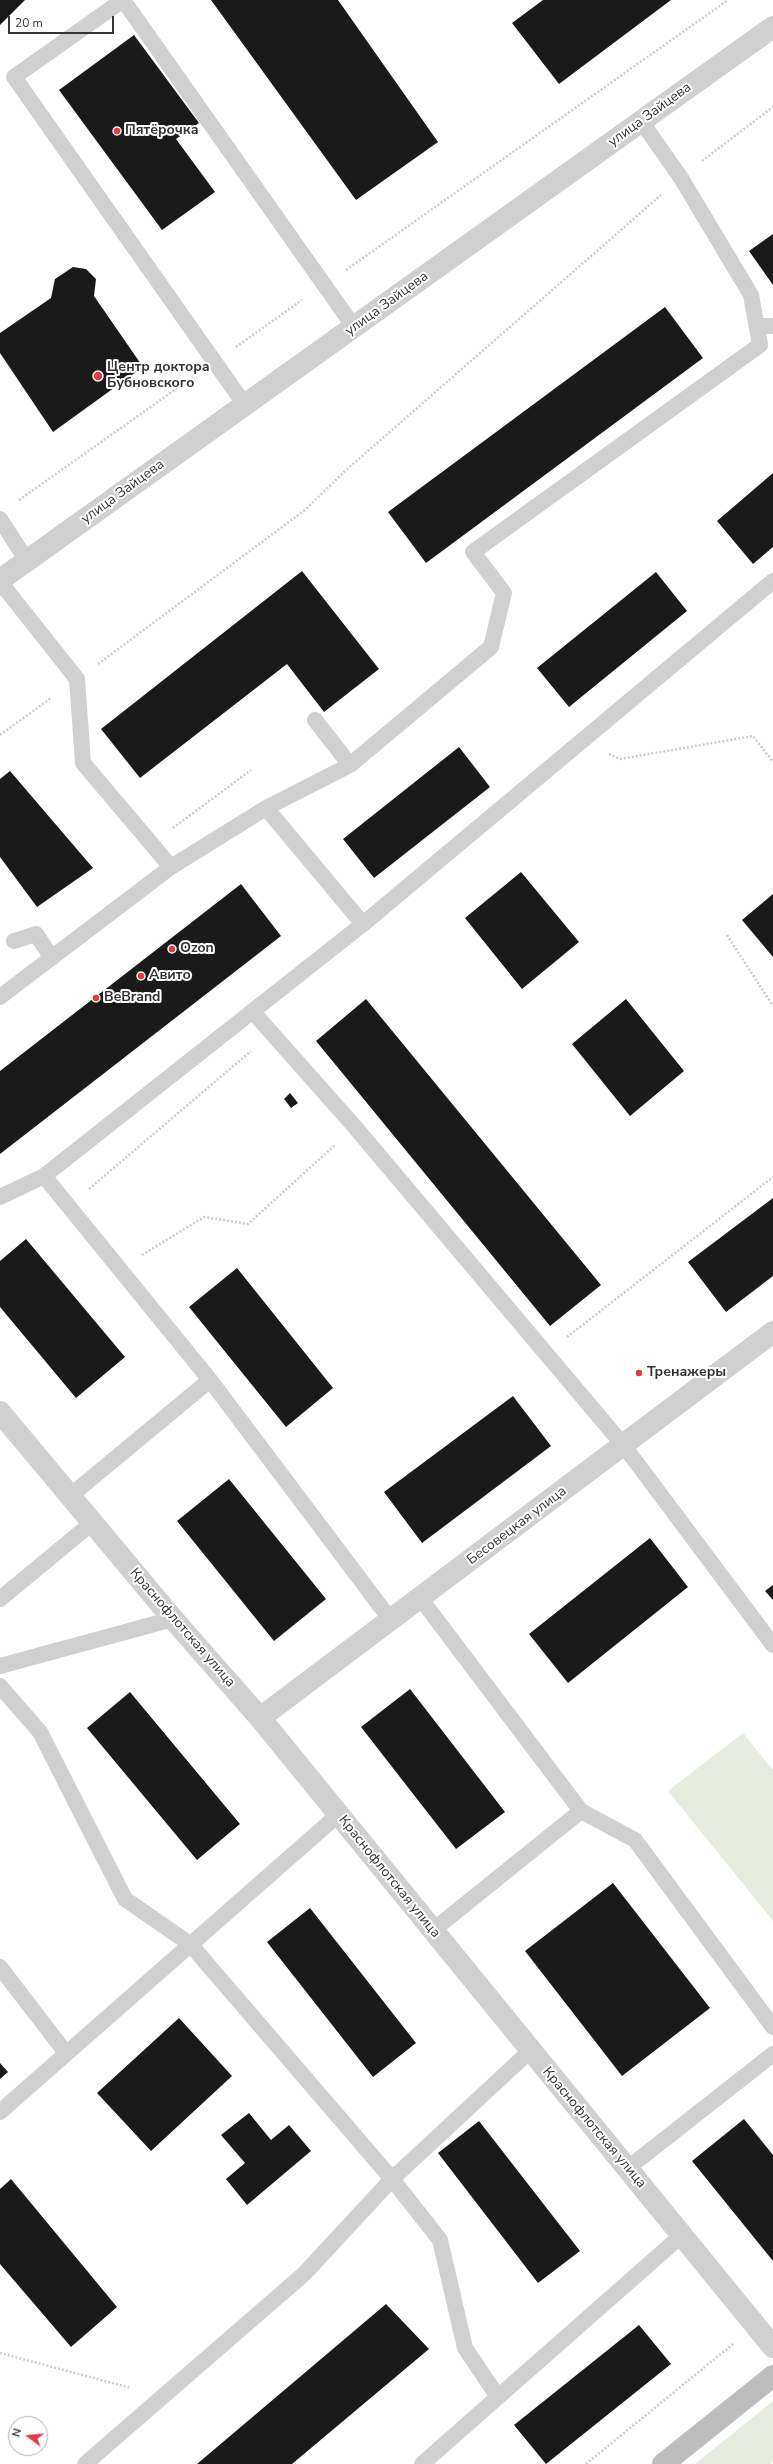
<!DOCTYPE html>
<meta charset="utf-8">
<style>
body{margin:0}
#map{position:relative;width:773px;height:2464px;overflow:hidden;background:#fff;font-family:"Nunito Sans",sans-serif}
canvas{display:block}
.north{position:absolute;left:8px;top:2416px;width:40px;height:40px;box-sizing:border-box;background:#fff;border:1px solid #adadad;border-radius:50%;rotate:286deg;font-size:11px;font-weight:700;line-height:16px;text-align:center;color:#333}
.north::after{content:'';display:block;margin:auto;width:14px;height:18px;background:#e63946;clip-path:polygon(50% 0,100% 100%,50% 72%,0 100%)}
.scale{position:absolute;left:8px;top:16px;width:106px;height:18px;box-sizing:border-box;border:2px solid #333;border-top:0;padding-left:5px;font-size:12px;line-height:14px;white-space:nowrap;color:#333;-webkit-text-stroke:3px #fff;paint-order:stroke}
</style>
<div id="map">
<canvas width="773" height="2464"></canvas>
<div class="north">N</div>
<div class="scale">20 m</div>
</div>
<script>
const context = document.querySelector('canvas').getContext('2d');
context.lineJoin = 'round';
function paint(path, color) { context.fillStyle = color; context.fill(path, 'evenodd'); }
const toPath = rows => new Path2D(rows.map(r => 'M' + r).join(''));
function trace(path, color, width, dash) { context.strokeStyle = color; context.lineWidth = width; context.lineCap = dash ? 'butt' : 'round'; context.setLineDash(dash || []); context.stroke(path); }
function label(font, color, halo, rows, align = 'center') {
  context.font = font + ' "Nunito Sans",sans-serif'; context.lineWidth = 4; context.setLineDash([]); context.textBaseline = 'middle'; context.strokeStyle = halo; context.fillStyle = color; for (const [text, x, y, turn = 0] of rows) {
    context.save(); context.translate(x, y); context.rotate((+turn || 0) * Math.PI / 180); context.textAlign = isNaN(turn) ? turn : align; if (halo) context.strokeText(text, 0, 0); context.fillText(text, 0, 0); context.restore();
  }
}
paint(toPath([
 [743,1733,773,1770,773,1921,668,1791],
 [773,2401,773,2462,770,2464,695,2464]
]), '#e6ecdf');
paint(toPath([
 [0,0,25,0,0,25],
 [211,0,338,0,438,142,356,200],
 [543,0,671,0,559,84,512,23],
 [134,35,199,123,176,139,215,192,162,230,59,90],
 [773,234,773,285,749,251],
 [73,267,86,269,96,279,94,296,143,367,53,432,0,353,0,333,51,298,55,279],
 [665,307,703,358,426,563,388,512],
 [773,473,773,547,753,564,717,521],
 [302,571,379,669,324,712,287,664,140,778,101,729],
 [656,572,687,611,569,707,537,668],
 [459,747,490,787,374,878,343,839],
 [10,771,93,868,37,907,0,857,0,779],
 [521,872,579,942,522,989,465,918],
 [241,884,281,936,0,1154,0,1071],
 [773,894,773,957,742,920],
 [366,999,601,1285,550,1326,316,1041],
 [626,999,684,1071,630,1116,572,1044],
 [290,1093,298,1103,291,1108,284,1099],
 [773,1198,773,1276,726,1312,688,1262],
 [26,1239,125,1357,76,1398,0,1307,0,1261],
 [237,1268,333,1388,286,1427,189,1307],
 [513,1396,551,1446,422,1543,384,1492],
 [229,1479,326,1599,274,1641,177,1521],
 [650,1538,688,1587,568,1683,529,1634],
 [773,1585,773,1600,765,1591],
 [410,1689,505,1812,456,1849,361,1727],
 [130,1692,240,1824,197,1860,87,1728],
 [613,1883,710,2008,622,2076,525,1951],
 [310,1908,416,2043,373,2077,267,1942],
 [179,2018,232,2076,151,2151,97,2093],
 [0,2063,8,2072,0,2079],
 [249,2113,271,2140,289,2125,311,2151,247,2205,226,2179,245,2163,221,2135],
 [744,2119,773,2155,773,2261,692,2161],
 [479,2121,580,2251,538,2283,438,2153],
 [11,2179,117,2307,71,2347,0,2264,0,2189],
 [386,2304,429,2349,292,2464,197,2464],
 [639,2325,671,2364,546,2464,514,2425]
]), '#1a1a1a');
trace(toPath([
 [702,161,773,107],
 [346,270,728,0],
 [236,347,302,300],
 [19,500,193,377],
 [98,664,305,510,345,471,661,195],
 [0,735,51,698],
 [609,754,620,759,753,736,773,762],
 [173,828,251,770],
 [727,935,773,1006],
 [89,1189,251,1051],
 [142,1255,204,1217,248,1224,335,1145],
 [567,1337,773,1177],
 [0,2353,131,2388],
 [586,2464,733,2344]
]), '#cdcdcd', 2.5, [2, 2]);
trace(toPath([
 [757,326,773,326],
 [245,405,14,77,123,0,354,327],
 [0,519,27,561],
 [0,582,77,679,83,763,171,867,266,808,350,765,491,647,504,593,473,552,760,345,751,295,681,178,641,121],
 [315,720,350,765],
 [266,808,363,924],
 [14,941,36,934,52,958],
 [0,997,171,867],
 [253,1012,355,1127,624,1446,773,1645],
 [44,1176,210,1380,390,1619],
 [0,1197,44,1176,363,924,773,581],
 [70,1496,210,1380],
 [0,1599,92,1523],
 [421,1599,581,1811,635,1840,773,2027],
 [0,1666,173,1619],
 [0,1686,40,1732,125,1899,190,1944,392,2179,440,2240,465,2348,498,2397],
 [432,1931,581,1811],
 [0,1967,66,2053],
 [0,2112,339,1814],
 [628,2168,773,2054],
 [85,2464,304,2274,392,2179,530,2051],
 [422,2464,682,2235]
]), '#d0d0d0', 16);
trace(toPath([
 [0,580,773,27],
 [0,1412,173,1619,260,1718,773,2347],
 [260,1718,773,1332]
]), '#d0d0d0', 22);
trace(toPath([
 [663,2464,773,2376]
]), '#bdbdbd', 22);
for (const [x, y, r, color] of [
 [117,131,4,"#e63946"],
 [98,376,5,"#e63946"],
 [172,949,4,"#e63946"],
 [141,976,4,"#e63946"],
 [96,998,4,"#e63946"],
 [639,1373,4,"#e63946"]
]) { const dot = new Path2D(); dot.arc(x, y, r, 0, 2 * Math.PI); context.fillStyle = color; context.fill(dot); trace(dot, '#fff', 1.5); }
label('14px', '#333', '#fff', [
 ["улица Зайцева",650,115,-36],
 ["улица Зайцева",387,304,-36],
 ["улица Зайцева",123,492,-36],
 ["Бесовецкая улица",517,1526,-37],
 ["Краснофлотская улица",182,1628,49],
 ["Краснофлотская улица",389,1877,51],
 ["Краснофлотская улица",594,2128,50]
]);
label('bold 14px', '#333', '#fff', [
 ["Пятёрочка",125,131],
 ["Центр доктора",107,368],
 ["Бубновского",107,384],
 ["Ozon",180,949],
 ["Авито",149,976],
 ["BeBrand",104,998],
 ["Тренажеры",647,1373]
], 'left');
</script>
